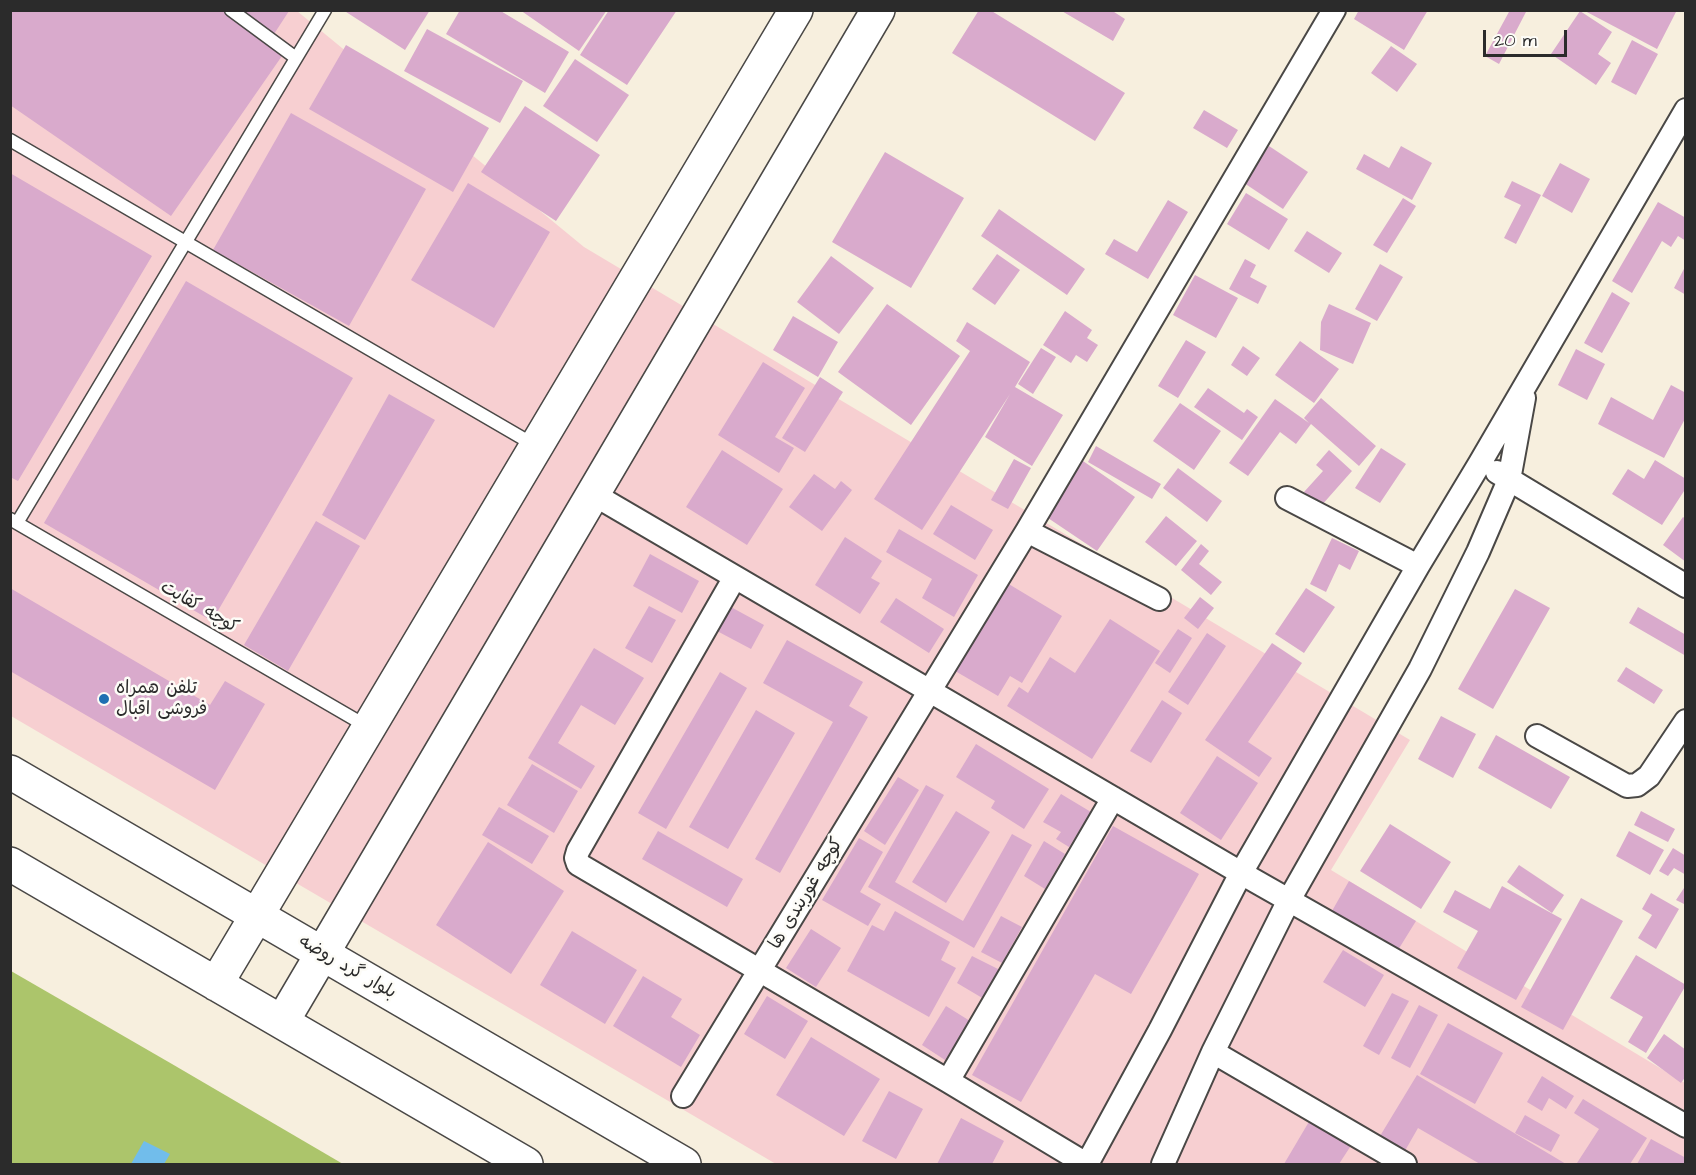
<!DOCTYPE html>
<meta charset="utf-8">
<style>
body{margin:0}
#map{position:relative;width:1696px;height:1175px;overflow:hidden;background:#f7efde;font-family:"Architects Daughter",sans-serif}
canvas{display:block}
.frame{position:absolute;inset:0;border:12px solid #2b2b2b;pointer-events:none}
.scale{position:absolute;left:1483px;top:30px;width:84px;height:27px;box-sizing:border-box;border:3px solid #2b2b2b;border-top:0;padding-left:8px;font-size:18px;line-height:21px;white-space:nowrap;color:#2b2b2b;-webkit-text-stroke:4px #fdfcf7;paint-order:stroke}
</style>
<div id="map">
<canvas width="1696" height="1175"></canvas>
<div class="frame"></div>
<div class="scale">20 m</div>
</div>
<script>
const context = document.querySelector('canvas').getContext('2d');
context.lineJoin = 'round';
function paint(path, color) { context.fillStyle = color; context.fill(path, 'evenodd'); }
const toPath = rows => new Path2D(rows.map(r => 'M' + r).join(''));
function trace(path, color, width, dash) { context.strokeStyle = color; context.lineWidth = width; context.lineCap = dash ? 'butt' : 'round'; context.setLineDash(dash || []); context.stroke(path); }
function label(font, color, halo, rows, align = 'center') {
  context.font = font + ' "Architects Daughter","Playpen Sans Arabic",sans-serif'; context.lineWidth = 5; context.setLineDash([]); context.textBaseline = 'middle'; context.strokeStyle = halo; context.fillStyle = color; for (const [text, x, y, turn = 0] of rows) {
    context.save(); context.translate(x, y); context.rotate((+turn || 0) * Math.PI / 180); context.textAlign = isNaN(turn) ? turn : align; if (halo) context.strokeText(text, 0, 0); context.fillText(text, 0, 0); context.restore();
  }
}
paint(toPath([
 [11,11,297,11,584,247,1410,740,1331,870,1685,1083,1685,1164,776,1164,11,716]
]), '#f7cfd1');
paint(toPath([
 [11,971,172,1064,343,1164,11,1164]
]), '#acc56b');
paint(toPath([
 [144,1141,170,1154,164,1164,131,1164]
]), '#71bdeb');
paint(toPath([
 [13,10,224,10,284,53,171,216,10,105,10,14],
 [243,10,288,10,289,11,274,34,241,13],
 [343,10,430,10,405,50],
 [460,10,499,10,569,52,545,93,446,34],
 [520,10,607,10,579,51],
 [609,10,677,10,627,85,580,55],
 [979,10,990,10,1125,93,1095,141,952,53],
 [1060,10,1111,10,1125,19,1113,41],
 [1359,10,1428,10,1404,50,1354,19],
 [1510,10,1527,10,1499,64,1485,56],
 [1583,10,1677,10,1657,49],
 [1580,11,1612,32,1598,54,1611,63,1596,85,1551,54],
 [427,29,523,81,500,123,404,71],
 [1632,40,1658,54,1636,95,1611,82],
 [346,45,489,128,453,192,309,109],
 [1391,46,1417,64,1397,92,1371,73],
 [575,59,629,95,597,142,543,106],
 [525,106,600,155,556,221,481,172],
 [1204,110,1238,130,1227,148,1193,128],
 [291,113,426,189,349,326,213,250],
 [1269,146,1308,172,1283,209,1244,183],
 [1401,146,1432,163,1412,200,1356,169,1364,154,1389,168],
 [885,152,964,198,911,288,832,242],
 [1560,163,1590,179,1572,213,1542,196],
 [10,173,152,256,18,481,10,477],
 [1512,181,1541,195,1516,244,1504,238,1521,205,1504,197],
 [468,183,550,232,494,328,411,280],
 [1246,193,1288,219,1269,250,1227,224],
 [1403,198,1416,206,1387,253,1373,245],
 [1168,200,1188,212,1148,279,1105,254,1114,239,1137,252],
 [1658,202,1686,218,1686,241,1678,236,1671,247,1662,241,1632,293,1612,281],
 [999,209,1085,269,1067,295,981,236],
 [1307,231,1342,253,1329,273,1294,251],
 [997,254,1020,270,995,305,972,289],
 [831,256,874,288,839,334,797,302],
 [1245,259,1256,265,1250,277,1267,286,1258,304,1229,289],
 [1380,264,1403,277,1377,321,1355,309],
 [1686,265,1686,295,1674,288],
 [1195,275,1238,298,1216,338,1173,315],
 [186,281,353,378,212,621,44,523],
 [1612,292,1630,303,1602,353,1584,343],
 [887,304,960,356,911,425,838,372],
 [1329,304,1371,323,1353,364,1320,350,1321,322],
 [1065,311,1092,330,1087,338,1098,345,1087,362,1076,355,1071,363,1043,345],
 [793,316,838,342,818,377,773,350],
 [967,322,1030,362,1015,387,1063,415,1032,466,985,437,1010,394,922,530,874,499,970,351,956,341],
 [1186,340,1206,352,1178,398,1158,386],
 [1300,341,1339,369,1314,403,1275,375],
 [1243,346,1260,358,1247,376,1231,365],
 [1041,348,1056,357,1033,394,1018,384],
 [1576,349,1605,364,1587,400,1558,385],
 [763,362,805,388,775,437,794,448,779,473,718,435],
 [820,377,843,392,805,452,782,438],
 [1671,385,1686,393,1686,417,1664,458,1598,424,1611,397,1653,420],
 [1208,388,1244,413,1247,409,1258,417,1242,440,1194,407],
 [389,394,435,420,365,540,322,515],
 [1321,398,1376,446,1359,466,1311,424,1296,444,1280,432,1248,476,1229,463,1275,399,1309,423,1304,418],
 [1180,403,1221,431,1194,470,1153,441],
 [1096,446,1161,484,1152,499,1088,462],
 [1381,448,1406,464,1380,503,1355,488],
 [722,450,783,489,747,545,686,507],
 [1329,450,1352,471,1321,506,1304,492,1323,471,1316,465],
 [1014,459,1031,468,1008,509,991,500],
 [1655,460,1686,479,1686,488,1662,525,1612,494,1628,469,1644,479],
 [1083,461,1135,497,1097,551,1045,516],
 [1178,468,1222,501,1207,522,1163,488],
 [814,474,835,489,841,481,852,490,822,531,789,507],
 [951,505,993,530,975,560,933,534],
 [1166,516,1197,541,1176,566,1145,542],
 [1683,517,1686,519,1686,562,1663,545],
 [316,521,360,546,288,671,244,645],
 [899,529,978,575,954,617,922,598,932,579,886,552],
 [845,537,882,561,871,578,880,583,860,614,815,585],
 [1332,538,1359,551,1350,570,1339,564,1326,592,1310,584],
 [1201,544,1209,551,1199,564,1222,582,1211,595,1181,570],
 [650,554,699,581,682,613,633,586],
 [1002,580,1062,616,1022,683,1010,676,998,696,950,668],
 [10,588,210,705,225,681,265,704,215,790,10,671],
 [1306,588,1335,607,1304,653,1275,634],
 [1515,589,1550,608,1493,709,1458,689],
 [1200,597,1214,608,1198,629,1184,618],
 [896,598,944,629,929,653,880,622],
 [649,606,676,620,652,663,625,648],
 [729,606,764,625,751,649,717,631],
 [1638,607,1686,635,1686,656,1629,623],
 [1110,619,1160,651,1092,759,1007,706,1019,687,1028,693,1050,657,1075,673],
 [1178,629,1192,638,1170,673,1155,663],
 [1207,633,1226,646,1188,705,1168,692],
 [787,640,863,682,849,706,868,717,780,873,755,859,833,722,763,683],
 [1272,643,1302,663,1248,742,1272,758,1259,777,1205,740],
 [594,648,644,678,615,725,581,705,558,743,595,766,581,789,528,758],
 [1626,667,1663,690,1654,704,1617,681],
 [720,672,747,688,666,829,638,813],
 [1162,700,1182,713,1151,763,1130,751],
 [756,710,795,733,728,849,689,827],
 [1441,716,1476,734,1453,778,1418,759],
 [1496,735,1570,777,1551,809,1478,768],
 [976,744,1049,789,1024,829,991,808,995,801,956,777],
 [1217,756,1258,783,1221,840,1180,813],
 [532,764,578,791,554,833,507,805],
 [898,777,919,790,885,845,864,831],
 [926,785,944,795,895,882,963,921,1012,834,1032,845,974,948,868,887],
 [1061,794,1091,812,1069,847,1056,839,1061,832,1043,822],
 [499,807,549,836,532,864,482,835],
 [956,811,990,832,946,903,912,882],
 [1641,811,1675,829,1668,842,1634,825],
 [1390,824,1451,862,1421,909,1360,871],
 [1113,826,1199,874,1131,994,1095,974,1021,1102,972,1075],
 [658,831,743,879,727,907,642,859],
 [1629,831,1664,850,1650,875,1616,856],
 [859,838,883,852,860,892,881,904,868,926,822,900],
 [1044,841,1065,854,1045,889,1024,876],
 [488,842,564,891,511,974,436,925],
 [1673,848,1686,856,1686,875,1674,868,1668,876,1659,871],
 [1519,865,1564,895,1552,913,1507,882],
 [1349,881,1416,921,1398,950,1332,911],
 [1686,885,1686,905,1676,900],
 [1502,886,1562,919,1516,1000,1457,968,1478,931,1443,912,1455,890,1490,909],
 [1651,893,1679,909,1656,949,1638,938,1652,915,1642,909],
 [1581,898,1623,921,1563,1030,1521,1007],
 [895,911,950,942,941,960,956,968,929,1017,847,971,872,925,884,931],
 [1001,916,1022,927,1002,963,981,952],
 [811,929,841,948,816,987,786,968],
 [572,931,637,970,605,1024,540,985],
 [1343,950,1384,975,1365,1007,1323,982],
 [1636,955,1686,985,1646,1053,1628,1042,1643,1017,1610,998],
 [972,956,1000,970,984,999,957,983],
 [643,976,682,999,671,1017,700,1035,681,1067,613,1026],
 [1392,993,1409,1001,1379,1055,1363,1046],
 [767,996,808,1021,785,1059,744,1034],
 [1419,1005,1438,1015,1410,1068,1391,1058],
 [946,1006,970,1021,945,1060,922,1045],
 [1448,1023,1503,1053,1475,1104,1420,1074],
 [1664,1034,1686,1050,1686,1076,1681,1083,1647,1058],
 [811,1037,880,1079,844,1136,776,1095],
 [1417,1075,1566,1164,1480,1164,1418,1128,1402,1156,1377,1141],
 [1542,1076,1574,1096,1566,1109,1549,1098,1542,1111,1527,1102],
 [889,1091,923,1109,896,1159,862,1141],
 [1583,1099,1647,1138,1630,1164,1577,1163,1599,1129,1574,1113],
 [1525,1115,1560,1135,1551,1152,1515,1133],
 [961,1118,1004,1141,992,1164,937,1164],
 [1310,1120,1352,1144,1339,1164,1284,1164],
 [1651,1139,1686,1158,1686,1164,1637,1164]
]), '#d9aacc');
const lane = toPath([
 [231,10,296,58],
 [10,140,536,446],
 [10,519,368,727],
 [17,523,325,10]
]);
const street = toPath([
 [1497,472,1686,586],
 [593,494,1241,873,1686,1126],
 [1287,498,1418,566],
 [1027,531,1159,599],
 [735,577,578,851,576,858,578,864,948,1081,1086,1164],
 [1537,736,1627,786,1637,785,1649,776,1686,721],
 [1213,1052,1405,1164],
 [948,1081,1113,798],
 [683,1096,1027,531,1334,10],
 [1087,1164,1160,1030,1241,873,1418,566,1480,463,1686,110],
 [1163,1164,1213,1052,1289,900,1420,669,1478,552,1509,480,1524,398]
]);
const primary = toPath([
 [10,772,684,1164],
 [10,864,526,1164],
 [216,984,796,10],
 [282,1022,878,10]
]);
trace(lane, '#4a4846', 15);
trace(street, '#4a4846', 26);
trace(primary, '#4a4846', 36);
trace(lane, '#fff', 12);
trace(street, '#fff', 22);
trace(primary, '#fff', 33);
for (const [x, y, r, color] of [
 [104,699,6,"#1f6fb2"]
]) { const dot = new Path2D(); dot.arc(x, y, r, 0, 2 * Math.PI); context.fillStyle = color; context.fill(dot); trace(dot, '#fdfcf7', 2); }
label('18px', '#2b2b2b', '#fdfcf7', [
 ["کوچه کفایت",199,608,30],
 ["کوچه غوربندی ها",807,894,-59],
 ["بلوار گرد روضه",347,968,30]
]);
label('18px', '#2b2b2b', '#fdfcf7', [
 ["تلفن همراه",116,689],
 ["فروشی اقبال",116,710]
], 'left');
</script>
